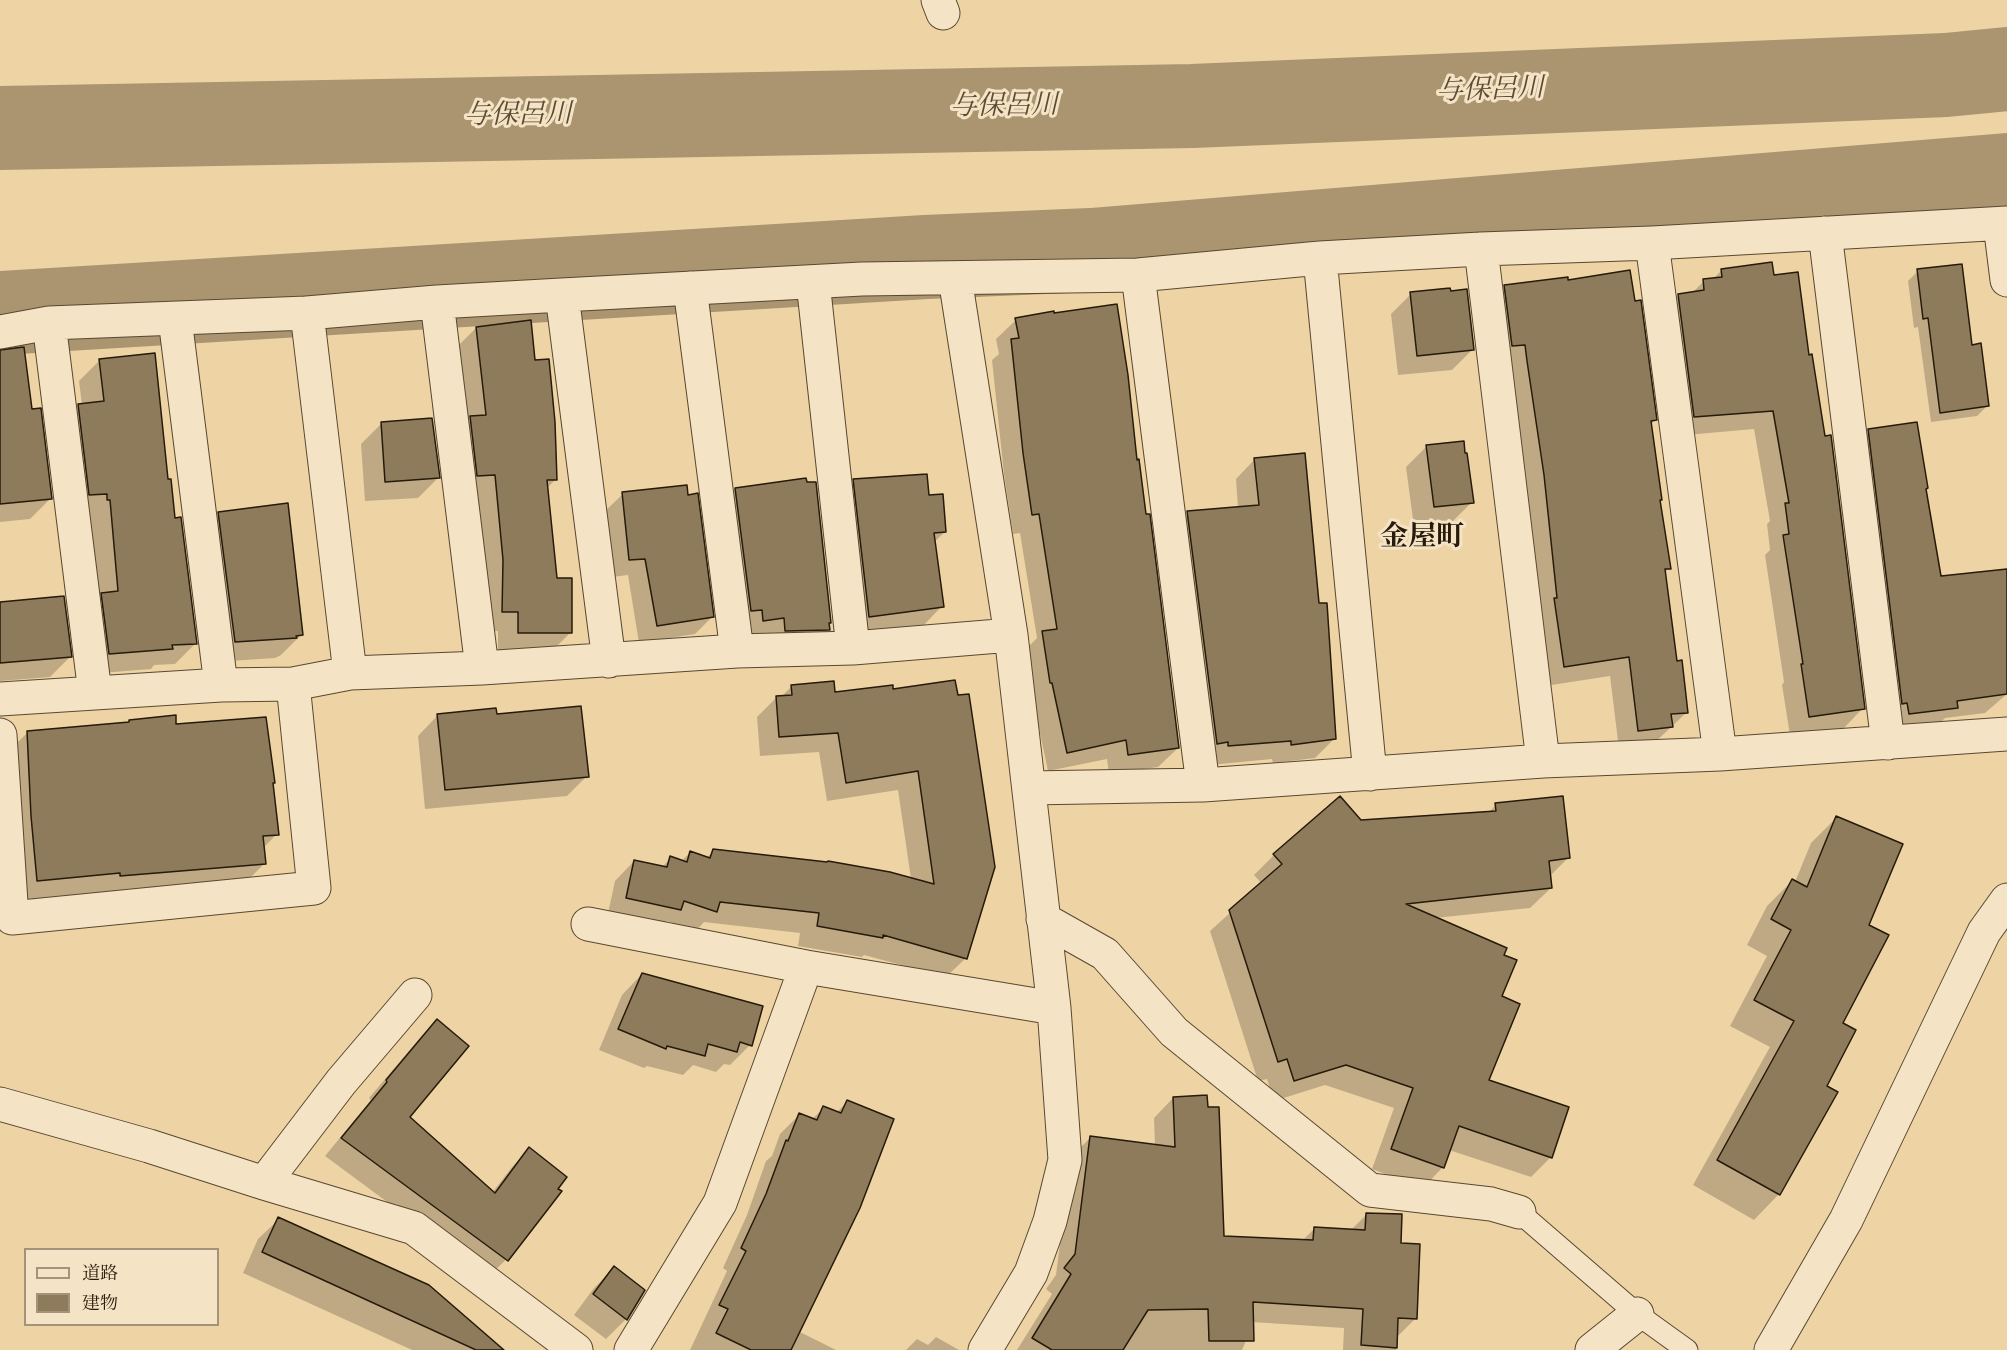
<!DOCTYPE html>
<meta charset="utf-8">
<style>
body{margin:0}
#map{position:relative;width:2007px;height:1350px;overflow:hidden;background:#eed4a5;font-family:"Sorts Mill Goudy","Noto Serif JP",serif}
canvas{display:block}
.legend{position:absolute;left:24px;top:1248px;width:195px;height:78px;box-sizing:border-box;background:#f4e3c4;border:2px solid #a2937a;margin:0;padding:8px 10px;list-style:none;font-size:18px;color:#261a0a}
.legend li{display:flex;align-items:center;gap:12px;height:30px}
.legend b{width:30px;border:2px solid #a2937a}
</style>
<div id="map">
<canvas width="2007" height="1350"></canvas>
<ul class="legend">
<li><b style="height:8px;background:#f4e3c4"></b>道路</li>
<li><b style="height:16px;background:#8e7b5b"></b>建物</li>
</ul>
</div>
<script>
const context = document.querySelector('canvas').getContext('2d');
context.lineJoin = 'round';
function paint(path, color) { context.fillStyle = color; context.fill(path, 'evenodd'); }
const toPath = rows => new Path2D(rows.map(r => 'M' + r).join(''));
function trace(path, color, width, dash) { context.strokeStyle = color; context.lineWidth = width; context.lineCap = dash ? 'butt' : 'round'; context.setLineDash(dash || []); context.stroke(path); }
function label(font, color, halo, rows, align = 'center') {
  context.font = font + ' "Sorts Mill Goudy","Noto Serif JP",serif'; context.lineWidth = 6; context.setLineDash([]); context.textBaseline = 'middle'; context.strokeStyle = halo; context.fillStyle = color; for (const [text, x, y, turn = 0] of rows) {
    context.save(); context.translate(x, y); context.rotate((+turn || 0) * Math.PI / 180); context.textAlign = isNaN(turn) ? turn : align; if (halo) context.strokeText(text, 0, 0); context.fillText(text, 0, 0); context.restore();
  }
}
paint(toPath([
 [1771,264,1863,708,1844,728,1790,735,1782,685,1784,682,1765,555,1770,550,1767,524,1770,521,1754,429,1675,436,1659,315,1678,296,1691,294,1704,281,1712,280,1722,270],
 [1918,271,1971,346,1987,406,1977,416,1931,422,1918,327,1914,328,1908,281],
 [1505,286,1655,420,1650,425,1658,501,1669,568,1664,573,1676,663,1686,713,1651,746,1619,749,1610,676,1545,686,1485,306],
 [1411,294,1473,349,1452,370,1398,375,1391,314],
 [1016,320,1136,461,1178,748,1158,767,1109,774,1107,759,1048,771,1023,652,1037,638,1020,533,1013,534,1004,474,992,360,999,354,996,339],
 [476,328,534,362,555,480,546,489,556,579,570,633,550,653,498,653,498,631,483,632,456,348],
 [100,360,167,481,195,644,175,664,154,665,151,669,89,674,97,599,90,520,88,520,58,425,79,405,82,405,79,381],
 [0,364,31,410,50,499,30,519,0,522],
 [381,424,438,478,418,498,365,501,361,444],
 [1869,431,1940,578,2007,570,2007,694,1985,713,1945,718,1937,726,1891,732,1850,450],
 [1427,446,1472,502,1452,522,1414,527,1406,467],
 [1255,459,1318,605,1334,739,1315,758,1273,763,1272,759,1210,765,1169,532,1188,513,1238,508,1236,479],
 [854,480,928,496,945,532,933,543,942,606,922,627,849,637,834,501],
 [735,489,828,624,828,629,808,650,743,640,715,510],
 [623,494,712,617,695,634,639,643,628,575,612,577,605,511],
 [219,514,301,635,281,655,275,658,215,662,199,534],
 [0,604,70,657,50,677,0,681],
 [954,682,966,958,946,977,864,955,862,957,798,946,800,933,704,922,696,931,667,921,660,929,607,918,615,881,634,861,661,868,671,858,681,861,690,853,706,858,714,851,911,879,898,790,827,801,819,752,760,756,757,717,776,698,781,697,791,687,834,694,892,690],
 [438,715,496,716,587,776,567,796,425,809,418,736],
 [175,725,274,783,272,784,277,834,263,848,265,863,244,884,100,893,17,901,7,753,27,733],
 [1496,805,1568,858,1550,876,1551,888,1530,908,1435,918,1502,955,1500,997,1487,1081,1551,1157,1531,1177,1449,1150,1443,1167,1423,1188,1372,1169,1394,1108,1325,1085,1274,1101,1267,1079,1258,1081,1210,931,1262,884,1254,875,1274,855,1360,821,1488,813],
 [1836,818,1867,925,1825,1086,1836,1092,1779,1194,1754,1220,1693,1185,1770,1047,1730,1026,1767,956,1747,945,1767,906,1792,881,1795,882,1811,843],
 [642,974,750,1045,730,1065,724,1064,716,1072,693,1065,683,1075,647,1066,644,1068,599,1050,622,995],
 [437,1021,408,1117,492,1193,512,1167,529,1149,511,1255,493,1272,396,1204,394,1207,325,1156,371,1100,369,1098,420,1038],
 [1173,1098,1223,1237,1302,1241,1314,1229,1350,1231,1367,1214,1400,1244,1416,1318,1396,1338,1396,1350,1343,1350,1344,1328,1252,1322,1252,1327,1242,1350,1017,1350,1052,1294,1046,1289,1056,1275,1071,1157,1091,1137,1155,1146,1154,1118],
 [847,1102,798,1331,836,1350,690,1350,727,1271,723,1268,747,1215,766,1161,772,1156,780,1134,800,1114,812,1119,824,1108,836,1113],
 [279,1219,501,1350,412,1350,243,1273,258,1239],
 [614,1268,643,1290,626,1319,606,1339,574,1315,594,1288],
 [936,1337,959,1350,906,1350,917,1339,928,1345]
]), '#0003');
trace(toPath([
 [0,128,1192,106,1946,75,2007,69],
 [0,313,926,257,1091,250,2007,175]
]), '#aa9570', 84);
const building = toPath([
 [1772,262,1774,275,1798,272,1809,355,1812,354,1825,436,1831,435,1865,709,1809,717,1801,664,1803,664,1783,535,1789,534,1785,503,1789,503,1773,411,1694,417,1678,294,1704,290,1703,279,1722,277,1721,269,1772,262],
 [1962,264,1972,345,1981,343,1989,406,1940,413,1928,318,1923,319,1917,269,1962,264],
 [1630,270,1635,301,1641,300,1657,420,1651,421,1662,500,1660,500,1671,569,1665,569,1677,661,1682,660,1688,713,1671,714,1673,727,1638,731,1629,657,1564,667,1554,598,1557,598,1544,475,1527,361,1525,345,1512,346,1504,285,1568,277,1568,280,1630,270],
 [1450,288,1451,291,1467,289,1474,350,1417,356,1410,292,1450,288],
 [1117,304,1128,375,1137,460,1139,459,1146,514,1150,514,1179,748,1128,755,1126,740,1067,753,1052,683,1050,683,1042,631,1057,629,1039,514,1032,515,1023,453,1011,339,1019,338,1015,318,1054,311,1054,313,1117,304],
 [531,320,535,360,549,359,555,422,557,480,547,480,557,578,572,578,572,633,518,633,518,612,502,612,503,560,495,475,477,476,470,416,486,415,476,327,531,320],
 [24,347,32,409,41,408,52,499,0,504,0,350,24,347],
 [155,353,168,479,171,479,175,518,181,517,197,644,172,645,173,649,109,654,101,593,118,591,110,500,107,500,107,494,89,495,78,404,104,401,99,359,155,353],
 [432,418,440,478,385,482,381,422,432,418],
 [1917,422,1928,488,1926,489,1941,576,2007,569,2007,694,1957,701,1958,708,1909,714,1907,703,1902,704,1868,429,1917,422],
 [1464,441,1465,453,1467,453,1474,503,1434,507,1426,445,1464,441],
 [1305,453,1319,603,1327,603,1336,739,1291,745,1291,741,1228,746,1228,742,1217,744,1187,511,1259,505,1254,458,1305,453],
 [927,474,929,495,943,494,946,532,934,533,944,607,869,617,853,479,927,474],
 [806,478,807,482,816,482,831,623,829,623,830,630,785,631,784,618,763,621,762,610,751,611,735,488,806,478],
 [687,485,688,495,698,493,714,617,657,626,645,559,629,560,622,492,687,485],
 [288,503,303,635,296,636,297,638,235,642,218,512,288,503],
 [64,596,72,657,0,663,0,602,64,596],
 [955,680,958,695,969,694,995,867,967,959,883,935,883,938,817,926,819,913,720,902,717,912,684,901,681,910,626,898,634,860,667,867,670,856,687,862,690,851,710,858,713,849,827,862,828,861,890,872,934,884,918,771,846,783,838,733,779,737,776,696,792,695,791,685,834,681,835,692,893,685,893,689,955,680],
 [581,706,589,777,445,790,437,714,496,708,497,714,581,706],
 [176,715,176,724,266,717,275,783,273,783,279,835,263,836,266,864,120,876,120,873,37,881,31,816,27,731,129,722,129,720,176,715],
 [1340,796,1361,820,1496,811,1495,803,1563,796,1570,858,1549,861,1552,888,1406,904,1507,948,1504,955,1517,960,1502,996,1520,1004,1489,1080,1569,1107,1552,1158,1459,1126,1444,1168,1391,1149,1413,1088,1346,1065,1294,1081,1287,1059,1278,1062,1229,910,1282,864,1273,854,1340,796],
 [1836,816,1903,844,1869,925,1889,935,1843,1023,1856,1030,1827,1086,1838,1092,1780,1195,1717,1160,1794,1021,1754,1000,1791,930,1771,919,1792,879,1807,887,1836,816],
 [642,973,763,1006,752,1046,740,1042,737,1052,708,1044,705,1056,667,1046,666,1049,618,1029,642,973],
 [437,1019,469,1046,410,1117,495,1193,529,1147,567,1177,558,1189,562,1191,508,1261,341,1138,387,1082,386,1080,437,1019],
 [1207,1095,1208,1107,1219,1107,1224,1236,1313,1240,1314,1227,1365,1230,1366,1213,1402,1214,1401,1243,1420,1244,1417,1319,1398,1318,1397,1348,1361,1345,1363,1309,1253,1302,1254,1341,1209,1341,1208,1309,1148,1310,1123,1350,1052,1350,1032,1338,1071,1274,1064,1268,1075,1254,1090,1136,1175,1147,1173,1097,1207,1095],
 [847,1100,894,1119,860,1208,791,1350,751,1350,716,1333,728,1309,719,1305,746,1251,741,1248,766,1194,786,1140,788,1141,799,1113,817,1120,823,1106,841,1113,847,1100],
 [278,1217,429,1285,504,1350,476,1350,262,1252,278,1217],
 [614,1266,645,1290,627,1320,593,1294,614,1266]
]);
paint(building, '#8e7b5b');
trace(building, '#261a0a', 1.5);
const lane = toPath([
 [1519,1212,1637,1314,1687,1350]
]);
const street = toPath([
 [938,0,943,13],
 [2000,224,2007,280],
 [1825,233,1888,743],
 [1652,243,1720,754],
 [1481,249,1543,761],
 [1320,258,1370,774],
 [1138,275,1203,785],
 [955,278,1011,635,1054,1008,1065,1160,1050,1221,1031,1273,985,1350],
 [813,282,853,648],
 [690,288,737,651],
 [562,295,609,661],
 [437,302,482,668],
 [307,313,350,673],
 [175,319,221,685],
 [49,323,95,693],
 [0,332,49,323,307,313,437,302,562,295,862,279,1138,275,1320,258,1481,249,1652,243,2007,223],
 [0,699,221,685,293,684,350,673,482,668,737,651,853,648,1011,635],
 [0,735,12,918,314,888,293,684],
 [1029,788,1203,785,1543,761,1720,754,2007,734],
 [1043,919,1105,954,1174,1032,1370,1190,1491,1204,1519,1212],
 [588,924,806,967,1054,1008],
 [0,1104,149,1146,264,1183,414,1228,576,1350],
 [264,1183,341,1082,415,995],
 [631,1350,720,1203,806,967],
 [1592,1350,1637,1314],
 [1771,1350,1846,1220,1984,932,2007,900]
]);
trace(lane, '#584831', 23);
trace(street, '#584831', 35);
trace(lane, '#f4e3c4', 21);
trace(street, '#f4e3c4', 33);
label('italic 27px', '#5b4b33', '#f4e3c4', [
 ["与保呂川",1490,93,-2],
 ["与保呂川",1004,109,-1],
 ["与保呂川",518,118,-1]
]);
label('bold 28px', '#261a0a', '#f4e3c4', [
 ["金屋町",1422,540]
]);
</script>
